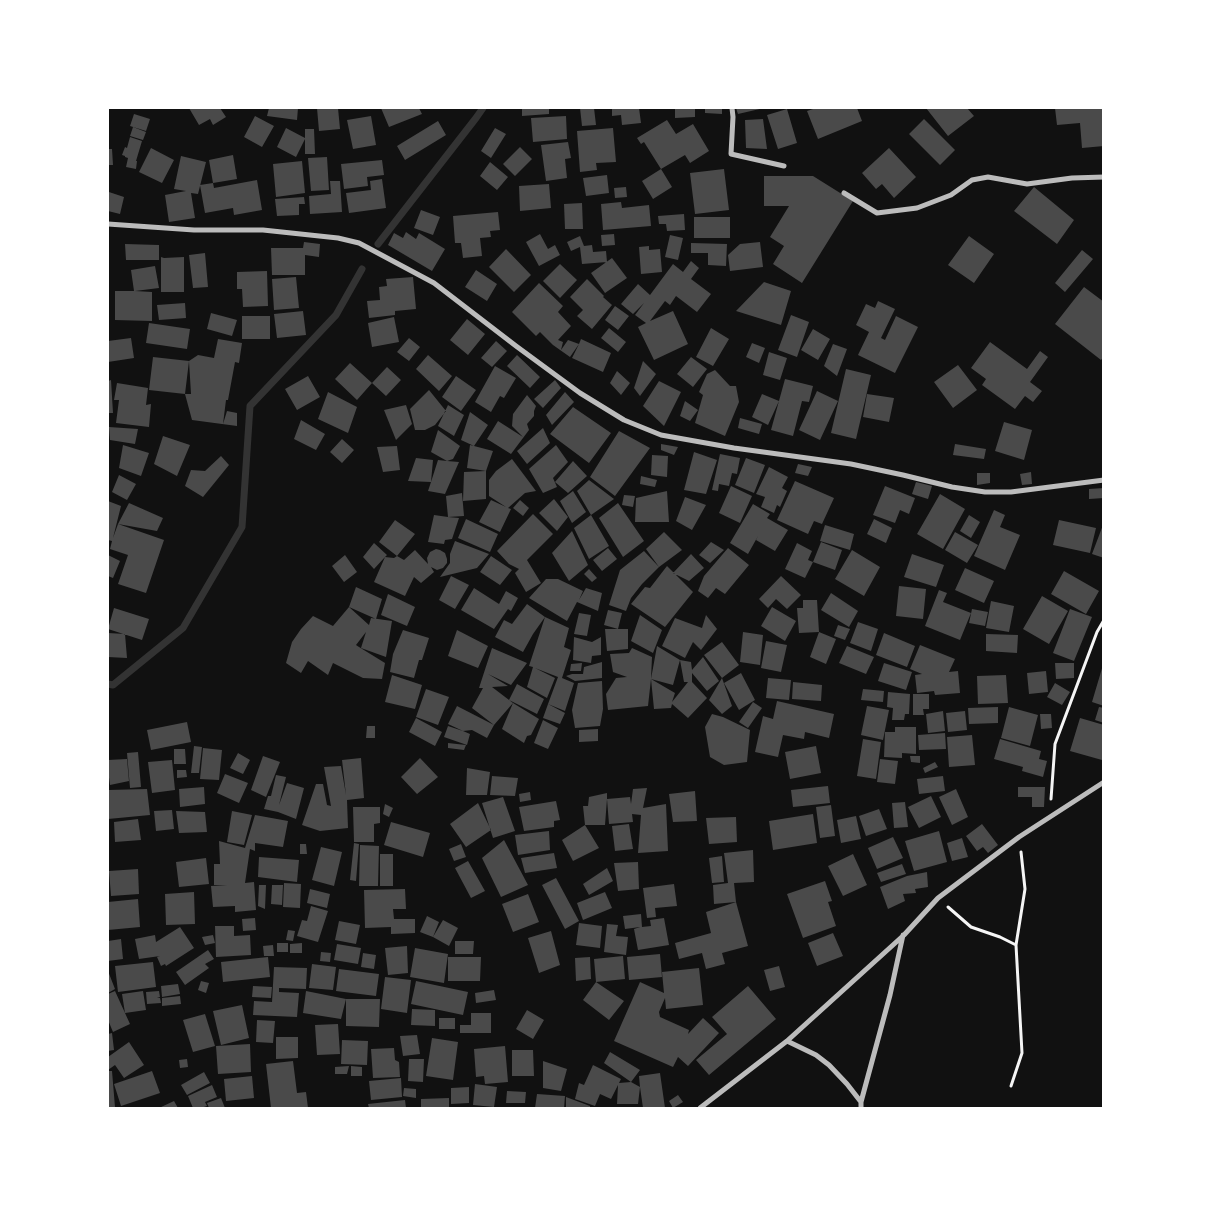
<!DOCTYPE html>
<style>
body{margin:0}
#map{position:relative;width:1211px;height:1216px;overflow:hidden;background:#111;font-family:Arial,sans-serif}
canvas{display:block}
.frame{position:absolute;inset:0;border:109px solid #fff;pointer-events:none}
</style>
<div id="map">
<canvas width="1211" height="1216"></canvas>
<div class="frame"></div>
</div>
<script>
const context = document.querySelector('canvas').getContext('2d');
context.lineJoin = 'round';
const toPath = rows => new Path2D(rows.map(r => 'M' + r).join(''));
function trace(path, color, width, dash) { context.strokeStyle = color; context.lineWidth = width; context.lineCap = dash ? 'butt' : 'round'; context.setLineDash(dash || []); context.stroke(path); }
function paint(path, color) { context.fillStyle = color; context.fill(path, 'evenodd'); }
trace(toPath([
 [378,244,476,118,483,108],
 [108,684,113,685,183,628,242,527,250,406,336,315,362,269]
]), '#333', 7);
paint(toPath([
 [189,108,220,108,226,117,213,125,210,119,199,125],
 [269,108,298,108,297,120,267,116],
 [317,108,338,108,340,129,319,131],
 [381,108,419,108,422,114,389,127],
 [522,108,549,108,549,114,522,116],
 [580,108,594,108,596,125,582,126],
 [612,108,639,108,641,123,622,125,621,115,612,116],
 [675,108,695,108,695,117,675,118],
 [705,108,722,108,722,114,705,113],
 [736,108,764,108,738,114],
 [816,108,857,108,862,121,818,139,807,111],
 [926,108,967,108,974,116,948,136],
 [1055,108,1104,108,1104,146,1082,148,1080,123,1057,125],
 [787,109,797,143,778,149,767,115],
 [134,114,150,119,146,131,130,126],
 [255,116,274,126,262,147,244,137],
 [371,116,376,145,353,149,347,120],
 [566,116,567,139,533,142,531,118],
 [763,119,767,149,746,148,745,120],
 [924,119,955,150,940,165,909,134],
 [667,120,676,134,693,124,709,151,690,163,685,155,661,169,672,187,653,199,642,181,661,169,644,142,641,144,637,138],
 [438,121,446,135,405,160,397,146],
 [133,127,146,132,143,140,130,136],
 [286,128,305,138,305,129,314,129,315,154,305,154,305,139,296,157,277,147],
 [495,128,506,134,491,158,481,151],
 [613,128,616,162,596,163,597,170,580,172,577,131],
 [130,137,142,141,136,161,137,161,136,169,126,167,128,158,125,157,125,156,122,155,125,147,127,148],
 [568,142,571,158,565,159,567,178,546,181,541,145],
 [520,147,532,159,515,176,503,164],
 [151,148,174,160,162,183,139,172],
 [889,148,916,177,894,198,882,184,876,189,862,173],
 [108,149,112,149,113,165,108,165],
 [233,155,237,179,213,183,209,160],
 [181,156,206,162,198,194,191,193,195,218,169,222,165,195,186,191,174,189],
 [327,157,329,190,311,191,308,158],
 [382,160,384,175,367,177,368,186,344,189,341,164],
 [302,161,305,193,276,197,273,164],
 [490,162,508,177,497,190,480,176],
 [724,169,729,210,695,214,690,173],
 [607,175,609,193,586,196,583,178],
 [764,176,813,176,853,201,802,283,773,264,784,246,770,237,789,206,764,206],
 [382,179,386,208,349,213,346,193,371,190,370,181],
 [257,180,262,210,234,215,233,208,205,213,200,185,213,183,214,188],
 [330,181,340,181,342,212,310,214,309,196,331,194],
 [549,184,551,208,520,211,519,186],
 [626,187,627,197,615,198,614,188],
 [1034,187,1074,220,1057,244,1014,211],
 [109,192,124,197,120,214,108,211,108,198],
 [304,197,305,204,299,204,299,215,277,216,275,199],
 [621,202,622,208,649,205,651,226,603,230,601,204],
 [582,203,583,229,565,229,564,204],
 [421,210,440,217,433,235,414,228],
 [498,212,500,230,490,231,491,237,480,238,482,256,463,258,461,243,455,243,453,216],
 [684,214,685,230,667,231,666,224,659,224,658,216],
 [694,217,730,217,730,238,694,238],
 [406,232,416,239,419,233,445,249,432,271,388,245,394,233,403,238],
 [540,234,548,249,555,245,560,255,539,266,526,242],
 [614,234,615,245,602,246,601,235],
 [670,235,683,238,678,260,665,257],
 [580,236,584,246,592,245,593,252,606,251,607,262,582,264,580,247,571,251,567,242],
 [969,236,994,254,974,283,948,265],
 [304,242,320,244,319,257,305,255,305,275,272,275,271,248,303,248],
 [760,242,763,267,730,271,728,255,740,244],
 [691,243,727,244,726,266,708,265,708,253,691,253],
 [125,244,159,245,159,260,126,260],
 [649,246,649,250,660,249,662,272,641,274,639,247],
 [506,249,531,275,514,292,489,267],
 [1082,250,1093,259,1065,292,1055,283],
 [205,253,208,287,193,288,189,255],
 [161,257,164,258,184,257,184,292,161,292],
 [612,258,627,278,605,293,591,273],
 [691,261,699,268,691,279,711,294,697,312,676,296,670,305,665,301,650,321,673,311,688,344,654,360,638,327,646,323,635,315,644,303,633,314,621,304,638,284,650,295,673,264,683,272],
 [560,264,577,280,560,298,543,281],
 [155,266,159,288,135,291,152,292,152,321,115,320,115,291,134,291,131,270],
 [476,270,497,284,487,301,465,287],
 [267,271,268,306,243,307,242,289,237,289,237,272],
 [296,277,299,308,274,310,272,279],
 [413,277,416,309,395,311,395,315,369,318,367,301,380,300,379,287,387,286,386,279],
 [587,279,604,296,603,297,612,305,592,329,577,316,583,310,570,297],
 [764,282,791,291,781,325,736,311],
 [539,283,563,306,558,312,571,326,558,340,563,342,561,350,568,340,579,344,581,339,611,353,603,372,572,358,579,344,570,357,553,345,540,332,536,336,512,312],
 [1084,287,1104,302,1104,356,1101,360,1055,324],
 [878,301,895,309,881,338,885,340,896,316,918,327,895,373,858,355,869,332,856,325,866,304,875,308],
 [185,303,186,318,159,320,157,305],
 [615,306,629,316,618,330,605,320],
 [303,311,306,335,277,338,274,314],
 [211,313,237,320,232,336,207,329],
 [791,315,809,322,797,357,778,350],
 [242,316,270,316,270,339,242,339],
 [394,317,399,342,372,347,368,323],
 [467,319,485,334,468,355,450,340],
 [149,323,190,329,187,349,146,343],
 [609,328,626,342,618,352,601,338],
 [711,328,729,339,713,366,696,357],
 [813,329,830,339,818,360,801,350],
 [131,338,134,358,108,362,108,341],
 [409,338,420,347,409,361,397,352],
 [218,339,242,343,239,363,235,362,228,400,226,400,223,424,227,411,237,413,237,426,192,420,185,394,191,394,189,361,198,355,214,358],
 [496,341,507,351,492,367,481,358],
 [990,342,1027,369,1040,351,1048,357,1030,382,1042,391,1033,402,1025,396,1015,409,982,385,986,379,971,368],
 [752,343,765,348,759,363,746,357],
 [833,344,847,349,837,376,824,366],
 [769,352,787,358,780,380,763,375],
 [428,355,452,376,439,391,416,369],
 [517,355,540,377,530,388,507,366],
 [153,357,189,361,185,394,149,390],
 [691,357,707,369,693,387,677,374],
 [643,361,656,374,640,396,634,388],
 [350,363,372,383,357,400,335,379],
 [958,365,977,390,953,408,934,382],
 [495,366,516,378,504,398,500,396,491,412,475,402],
 [387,367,401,380,386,396,372,383],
 [846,369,871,375,856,439,831,433],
 [715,370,730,386,736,386,739,402,725,436,695,423,703,395,699,392,707,374],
 [617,371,630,383,621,395,610,383],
 [308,376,320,397,297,410,285,389],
 [456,376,476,390,461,411,442,397],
 [785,379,813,386,809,402,802,401,793,436,771,430],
 [111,380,113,413,108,413,108,381],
 [555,380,561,388,543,408,534,399],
 [659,381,681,392,664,426,643,406],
 [117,383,148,388,146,405,151,404,149,427,116,423,119,400,114,400],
 [429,390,446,411,435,425,425,430,415,430,410,409],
 [817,391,838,401,820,440,799,430],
 [328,392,357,407,348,433,318,419],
 [565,392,574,402,552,425,546,415],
 [762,394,779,401,768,425,752,417],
 [867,394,894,398,889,422,863,417],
 [527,395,536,406,534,411,534,416,527,424,529,430,511,454,487,439,498,421,523,437,512,426,513,414],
 [685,401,698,410,690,421,680,416],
 [406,405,412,424,396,440,384,410],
 [448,405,464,415,454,436,438,426],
 [573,407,611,433,589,463,550,434],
 [470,412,488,425,474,446,493,451,486,471,467,468,470,445,474,446,461,440],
 [740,418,762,424,759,434,738,428],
 [301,420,325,434,316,450,294,439],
 [1004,422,1032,430,1024,460,995,451],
 [109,427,138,429,135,444,110,440],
 [543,428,550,443,527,464,517,451],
 [438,430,460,446,453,459,447,461,459,462,445,494,428,491,431,482,408,481,416,458,433,460,431,482,438,460,447,461,431,452],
 [619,431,650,448,615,496,590,477],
 [163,436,190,445,177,476,154,464],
 [342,439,354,450,342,463,330,452],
 [661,444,678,447,674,455,661,450],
 [955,444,986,449,984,459,953,455],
 [123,445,149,453,141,476,119,468],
 [556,445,568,462,553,478,557,487,543,493,529,469],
 [397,446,400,470,383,472,377,447],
 [694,452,717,460,706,494,684,490],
 [720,454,740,458,737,474,732,473,729,486,719,484,718,491,712,490],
 [652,455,668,456,667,477,651,475],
 [221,456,229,465,203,497,185,486,191,470,205,471],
 [746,458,765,465,754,493,735,485],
 [512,459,536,491,525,493,508,508,511,509,500,532,479,522,491,500,506,507,489,496,489,480,496,471],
 [573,461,587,476,568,493,555,482],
 [798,464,812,467,808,476,795,473],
 [769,467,788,477,782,488,787,491,780,507,777,505,774,513,761,507,765,497,756,494],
 [486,471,486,499,463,501,464,472],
 [1031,472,1032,484,1022,485,1020,474],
 [977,473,990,473,990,483,977,485],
 [119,475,136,484,127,500,112,492],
 [641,476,657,480,655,487,640,484],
 [589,480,614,499,591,515,577,491],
 [795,481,834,498,822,524,814,521,808,534,777,520],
 [916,482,932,486,928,499,912,494],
 [731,486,752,496,740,523,719,513],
 [885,486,915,498,909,514,900,510,895,523,873,515],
 [1104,488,1104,498,1089,499,1089,489],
 [573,491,586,512,572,523,560,501],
 [667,491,669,522,635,522,636,498],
 [462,493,464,516,448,517,459,518,452,539,445,540,444,544,428,542,434,515,448,517,446,496],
 [940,494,965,509,943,549,917,534],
 [624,495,635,496,633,507,622,505],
 [685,497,706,505,692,530,676,521],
 [554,499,568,517,557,531,539,513],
 [520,500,529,508,523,516,513,508],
 [108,501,121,506,113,538,118,524,164,540,146,593,118,584,128,555,110,549,112,541,108,540],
 [129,503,163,518,157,531,118,524],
 [618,503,644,541,623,557,599,518],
 [753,504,770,514,767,518,788,530,775,551,756,540,758,536,748,554,730,543],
 [994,510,1005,515,1000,527,1020,535,1005,570,974,556],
 [533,514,553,534,527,560,541,583,526,592,515,573,519,569,509,564,497,551],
 [591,515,609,546,589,559,574,528],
 [969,515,980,522,971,538,960,531],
 [466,519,498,534,490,552,458,538],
 [874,519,892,528,886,543,867,534],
 [395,520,415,534,397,556,379,542],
 [1059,520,1096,528,1090,553,1053,545],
 [825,525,854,534,850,550,820,541],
 [1103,525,1104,525,1104,558,1092,554],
 [572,531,588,565,569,581,552,553],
 [664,532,682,550,659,567,642,584,631,598,626,611,609,605,620,570,644,551,659,567,646,549],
 [955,532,978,545,967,563,945,550],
 [455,541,489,554,477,568,440,577,450,563,450,554],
 [711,542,724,550,710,563,699,555],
 [821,542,842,550,835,570,813,562],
 [374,543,387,555,385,557,394,558,397,556,404,560,415,550,428,564,427,558,430,552,436,549,440,550,445,553,447,559,447,563,443,568,437,570,431,567,434,572,421,583,414,577,405,596,374,582,385,557,374,569,363,557],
 [797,543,812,551,808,560,813,562,805,578,785,569],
 [608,548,617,559,602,571,593,560],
 [728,548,749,565,725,594,716,588,708,598,698,591,704,576],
 [852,550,880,567,864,596,835,579],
 [691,554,704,568,689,581,673,573],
 [912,554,944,565,936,587,904,577],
 [108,555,120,561,113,578,108,576],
 [345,555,357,572,344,582,332,566],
 [491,556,512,570,500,585,480,572],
 [667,566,693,592,665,627,631,604,645,587,650,588],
 [965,568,994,581,984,603,955,590],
 [589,569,597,578,592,582,584,574],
 [1064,571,1099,591,1086,614,1051,594],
 [451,576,469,585,455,609,439,600],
 [781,576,801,595,787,609,776,599,768,608,759,599],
 [546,579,558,579,583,591,579,600,586,588,602,593,598,611,577,602,567,621,529,598],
 [899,586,926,589,923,619,896,616],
 [356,587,382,599,376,619,349,607],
 [474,588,499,604,506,591,518,598,511,611,508,609,494,629,461,610],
 [939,590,947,593,943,602,971,613,960,640,925,626],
 [831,593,858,611,849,627,821,610],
 [388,594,415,607,407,626,381,615],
 [1042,596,1068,611,1049,644,1023,629],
 [803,600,817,600,819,632,799,633,797,608,803,608],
 [991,601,1014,606,1009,632,986,628],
 [527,604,545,617,569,628,564,647,571,650,562,678,574,683,565,711,548,704,558,677,535,668,555,678,547,698,527,687,533,667,529,666,545,617,533,634,523,652,495,637,504,620,512,624],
 [349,607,369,625,371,618,392,621,386,657,361,648,366,632,356,645,359,647,385,663,382,679,363,678,333,663,328,675,308,661,301,673,286,663,292,642,301,629,313,616,333,626],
 [772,607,796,621,785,641,761,626],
 [114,608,149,619,142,640,108,629],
 [972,609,988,612,985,626,969,623],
 [1070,609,1092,617,1074,661,1053,653],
 [608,610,622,613,618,629,604,625],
 [579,613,591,615,587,636,574,634],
 [640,615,662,630,653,653,631,641],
 [706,615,717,629,701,650,693,642,685,658,662,646,675,618,702,628],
 [858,622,878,629,871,651,850,643],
 [838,625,850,629,845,640,834,636],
 [605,629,628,629,628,649,607,651],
 [403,630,429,638,422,660,419,660,414,678,390,672,393,654],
 [457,630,488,646,478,668,448,656],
 [743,632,763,635,760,665,740,662],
 [819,632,836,639,826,664,810,657],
 [108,633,125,634,127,658,108,657],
 [884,633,915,646,907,667,876,655],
 [986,634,1018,635,1017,653,986,651],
 [574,637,592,642,601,637,601,655,592,656,591,663,573,660],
 [766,641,787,645,781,672,761,668],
 [722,642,739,665,722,678,732,706,722,714,709,700,722,678,704,655],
 [920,645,955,659,949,672,958,671,960,693,935,695,934,691,917,693,915,675,922,674,910,669],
 [657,646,680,660,673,685,651,679,675,693,672,702,688,682,684,682,680,660,691,662,692,670,703,657,719,681,707,691,692,673,692,682,707,698,688,718,672,704,671,708,654,709,651,679,648,706,608,710,606,694,616,678,627,677,613,672,610,654,629,653,632,648,652,657,651,679],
 [847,646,874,657,866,674,839,663],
 [492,648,527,663,511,685,488,674,508,686,492,687,513,703,539,719,531,735,527,736,524,743,502,729,513,703,494,725,472,708,483,688,479,688],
 [602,662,602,678,575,681,566,676,572,674,583,674,584,667],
 [582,663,581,671,570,671,571,664],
 [884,663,912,672,906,690,878,681],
 [1055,663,1074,663,1074,678,1056,679],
 [1103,665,1104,665,1104,706,1092,702],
 [1046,671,1048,692,1029,694,1027,673],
 [741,673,755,700,739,710,724,683],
 [392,675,422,685,415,709,385,702],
 [1006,675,1008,703,978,704,977,676],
 [768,678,791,680,789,700,766,698],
 [602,681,603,709,600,726,575,728,572,710,578,683],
 [793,682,822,685,821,701,792,699],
 [1055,683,1070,692,1062,705,1047,697],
 [517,684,544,699,537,714,509,700],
 [426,689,449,697,438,725,416,717],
 [863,689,884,691,883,702,861,700],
 [888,692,910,694,909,714,905,714,904,720,892,720,893,708,887,707],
 [913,694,929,694,929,709,923,709,924,715,913,715],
 [777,701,834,714,829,738,805,732,804,739,783,735,778,757,755,752,763,716,773,719],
 [753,702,762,708,748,728,739,722],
 [548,704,565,713,560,724,543,718],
 [457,706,494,725,487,738,472,730,463,731,470,734,467,745,444,737,448,726,463,731,448,724],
 [867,706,889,710,883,740,861,735],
 [998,707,998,723,969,724,968,708],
 [1009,707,1038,715,1030,746,1001,738],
 [1099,707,1104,708,1104,723,1095,720],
 [943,711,945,731,928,733,926,714],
 [965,711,967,730,948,732,946,713],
 [712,714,723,717,750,730,747,762,724,765,710,757,705,727],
 [1040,714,1051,714,1052,728,1041,729],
 [416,718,442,732,435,746,409,732],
 [1080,718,1104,725,1104,755,1102,760,1070,751],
 [543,720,558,728,548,749,534,743],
 [187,722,191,742,151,750,147,730],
 [367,726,375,726,375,738,366,738],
 [895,727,916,727,916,754,902,753,902,758,884,757,885,732,895,732],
 [598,729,598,741,579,742,579,730],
 [945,733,946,749,919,750,918,735],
 [972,735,975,765,949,767,947,737],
 [863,739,881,742,876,779,857,776],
 [1000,739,1041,751,1039,759,1047,761,1043,777,1022,771,1023,767,994,759],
 [448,743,466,745,464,750,448,748],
 [194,746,202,747,199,773,191,773],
 [816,746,821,773,790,779,785,752],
 [203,748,222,750,219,780,200,779],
 [174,749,185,749,186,764,174,764],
 [138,752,141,787,130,788,127,753],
 [238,753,250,760,243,774,230,768],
 [263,756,280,762,266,797,251,790],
 [910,756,920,756,920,763,911,762],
 [361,758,364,798,347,800,348,828,320,831,302,825,316,784,323,784,327,805,331,806,324,767,341,766,346,795,342,760],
 [420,758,438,777,417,794,401,777],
 [127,759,129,781,110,785,108,770,108,760],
 [880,759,898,761,895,784,877,782],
 [172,760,175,790,152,793,148,762],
 [935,762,938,767,925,773,923,768],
 [467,768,490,772,487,795,466,795],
 [177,770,186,770,187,777,177,778],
 [225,774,248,783,239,803,217,793],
 [276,775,286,777,279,805,287,783,304,788,296,819,278,812,264,809,268,796,271,796],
 [492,776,518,778,515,796,490,795],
 [943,776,945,791,919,794,917,779],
 [828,786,830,803,793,807,791,790],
 [204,787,205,804,180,807,179,789],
 [1018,787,1045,787,1044,807,1032,807,1032,797,1018,797],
 [647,788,643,808,666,804,668,851,638,853,641,815,632,814,633,822,609,824,607,799,605,825,585,825,599,848,573,861,562,840,585,825,583,806,588,806,589,797,607,793,607,799,630,797,631,804,633,789],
 [147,789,150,815,108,819,108,790],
 [956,789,968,817,952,825,939,797],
 [695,791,697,821,673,822,669,794],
 [530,792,531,800,520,802,519,794],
 [931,796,941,817,919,828,908,807],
 [503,797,515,831,493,838,482,803],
 [556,801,560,820,554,821,554,827,524,831,519,807],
 [905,802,908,827,894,828,892,803],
 [478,803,491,830,466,847,450,824],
 [385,804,393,808,389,817,383,814],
 [831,805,835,836,820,838,816,807],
 [353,807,380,807,380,823,374,824,374,842,354,842],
 [879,809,887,829,866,836,859,816],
 [172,810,174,829,156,831,154,811],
 [176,811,205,812,207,832,179,833],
 [232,811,252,815,244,845,227,842],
 [813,814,817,843,773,850,769,821],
 [255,815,288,821,283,847,255,843,255,851,250,849,245,883,254,882,256,910,235,912,235,906,213,907,211,886,227,885,214,885,214,864,220,864,219,841,245,848],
 [856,816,861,839,841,843,837,820],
 [736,817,737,842,709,844,706,818],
 [138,819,141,840,115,842,114,822],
 [391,822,430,833,423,857,384,845],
 [629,824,633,849,615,851,612,826],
 [982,824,998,845,988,853,983,847,977,851,966,836],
 [549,831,550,850,518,855,515,835],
 [939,831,947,862,914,871,905,841],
 [893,837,903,858,877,869,868,848],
 [962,838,968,857,952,861,947,843],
 [504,840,528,885,501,897,482,858],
 [354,843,359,844,356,881,350,880],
 [300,844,306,844,307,854,300,854],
 [461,844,466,857,454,861,449,849],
 [360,845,379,846,378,886,359,886],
 [321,847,342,852,334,886,312,880],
 [753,850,754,882,734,883,736,902,714,904,713,885,728,883,724,853],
 [554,853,557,868,525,873,521,858],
 [380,854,393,854,393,886,380,886],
 [853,854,867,885,843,896,828,866],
 [722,856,724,882,712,883,709,858],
 [259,857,299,860,297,882,258,877],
 [206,858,209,884,179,887,176,862],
 [468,861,485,891,471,898,455,868],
 [638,862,639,889,618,891,614,863],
 [902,864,906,874,881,882,877,873],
 [607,868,613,881,589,895,583,884],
 [138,869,139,894,111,896,109,871],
 [927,872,928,887,915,889,916,893,903,894,905,901,888,909,880,887,907,876],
 [556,878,579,921,565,929,542,885],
 [825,881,832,901,828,902,836,926,803,938,787,894],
 [284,883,301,884,300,908,283,907],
 [674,884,677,906,655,908,656,917,647,918,643,888],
 [259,885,266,885,265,909,258,906],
 [272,885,283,885,282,905,271,904],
 [310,889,330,894,327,908,307,903],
 [405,889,406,909,393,909,394,919,415,919,415,933,391,934,391,927,365,928,364,890],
 [194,892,195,924,166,925,165,894],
 [605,892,612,908,583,920,577,903],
 [528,894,539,922,513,932,502,904],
 [138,899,140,927,108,930,108,902],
 [736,902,748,946,722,953,725,964,706,969,702,953,679,959,675,943,711,933,706,912],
 [311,906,328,911,318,942,297,936,302,920,307,921],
 [641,914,642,927,651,926,650,920,664,918,669,945,638,950,634,929,640,927,625,929,623,916],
 [427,916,439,922,433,937,420,932],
 [255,918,256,930,243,931,242,919],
 [443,920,458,928,449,946,433,937],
 [339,921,360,925,356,944,335,940],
 [579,923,602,926,600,948,576,945],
 [607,924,618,925,616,936,628,937,626,955,604,952],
 [215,926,234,926,234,936,250,935,251,955,216,957],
 [180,927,194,948,166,966,165,964,161,966,157,957,160,956,139,959,135,939,155,935,156,942],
 [288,930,295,931,293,941,286,940],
 [551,931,560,965,539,973,528,938],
 [833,933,843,956,817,966,808,943],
 [213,935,215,943,205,945,202,937],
 [121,939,123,959,108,961,108,941],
 [455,941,474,941,473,954,455,954],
 [277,943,288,943,288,952,277,952],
 [302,943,302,953,290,953,290,944],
 [337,944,361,948,358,964,334,960],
 [273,945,274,956,264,956,263,946],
 [407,946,408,973,388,975,385,948],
 [415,948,448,954,444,983,410,977],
 [208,950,214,959,205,964,209,968,185,985,176,972],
 [321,952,331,953,330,962,320,961],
 [363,953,376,955,374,969,361,967],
 [660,954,662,977,629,980,627,957],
 [623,956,625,979,596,982,594,959],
 [268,957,270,977,223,982,221,962],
 [448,957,481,957,480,981,448,981],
 [590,957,591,979,576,981,575,958],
 [153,962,156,987,118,992,115,966],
 [312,964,336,967,333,990,309,988],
 [779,966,785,987,770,991,764,970],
 [274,967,307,968,306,989,279,988,279,992,299,993,297,1017,253,1015,254,1001,272,1002],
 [699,968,703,1005,666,1009,665,998,659,1012,660,1017,689,1030,688,1034,703,1018,719,1033,688,1066,678,1057,673,1067,614,1041,640,982,664,993,662,972],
 [339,969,379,974,376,996,336,991],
 [108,971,115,989,108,993],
 [385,977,411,980,407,1013,381,1009],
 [201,981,209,983,206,993,198,990],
 [416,981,468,992,463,1015,411,1004],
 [596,982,624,1001,609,1020,583,1000],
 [178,984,180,994,162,997,161,986],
 [253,986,272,987,271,998,252,997],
 [748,986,776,1019,709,1075,696,1060,727,1034,712,1017],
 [494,990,496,1000,476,1003,475,993],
 [115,991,130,1024,113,1032,108,1020,108,994],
 [143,991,146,1010,125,1013,122,994],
 [159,991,160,997,157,998,160,998,161,1003,147,1004,146,992],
 [306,991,346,999,380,999,379,1027,346,1026,346,999,341,1019,303,1013],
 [180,996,181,1004,162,1006,162,998],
 [242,1005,249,1038,221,1045,213,1011],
 [412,1009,435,1010,435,1026,411,1025],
 [527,1010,544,1020,533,1039,516,1029],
 [471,1013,491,1013,491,1033,460,1033,460,1025,471,1025],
 [205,1014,215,1046,193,1052,183,1020],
 [439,1018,455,1018,455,1029,439,1029],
 [257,1020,275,1021,273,1043,256,1042],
 [338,1024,340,1054,317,1055,315,1025],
 [112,1033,114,1050,108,1051,108,1034],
 [417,1035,420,1054,403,1056,400,1036],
 [276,1037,298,1037,298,1058,276,1059],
 [432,1038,458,1042,453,1080,426,1076],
 [342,1040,368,1041,367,1065,341,1064],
 [129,1042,144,1065,124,1078,115,1065,108,1070,108,1057],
 [250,1044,251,1072,218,1074,216,1046],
 [505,1046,508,1082,485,1084,484,1076,476,1077,474,1049],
 [394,1048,395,1060,399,1062,400,1077,373,1078,371,1049],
 [512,1050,533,1050,534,1076,512,1076],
 [610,1052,640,1070,631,1082,604,1063],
 [187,1059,188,1067,180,1068,179,1060],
 [409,1059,424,1059,423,1082,408,1081],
 [293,1061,297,1093,306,1092,308,1108,271,1108,266,1064],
 [543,1061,567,1069,561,1091,543,1088],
 [593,1065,621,1079,619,1083,631,1082,640,1087,639,1076,660,1073,665,1108,643,1108,640,1087,638,1104,617,1104,618,1085,611,1099,600,1094,595,1106,575,1099,579,1083,584,1085],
 [349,1066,347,1074,335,1074,335,1067],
 [351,1066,362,1067,362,1076,351,1076],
 [108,1071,112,1071,115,1107,110,1107,110,1108,108,1108],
 [152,1071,160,1093,121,1106,114,1084],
 [204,1072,210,1083,187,1095,181,1085],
 [252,1076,254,1098,226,1101,224,1079],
 [401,1078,402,1097,371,1100,369,1081],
 [475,1084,497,1087,494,1107,473,1105],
 [212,1085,217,1097,205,1102,207,1106,201,1108,193,1108,188,1096],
 [469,1087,469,1103,451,1104,451,1088],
 [404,1088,416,1089,416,1098,403,1096],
 [507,1091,526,1092,525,1103,506,1103],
 [537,1094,565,1096,564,1108,535,1108],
 [678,1095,683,1102,673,1108,669,1101],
 [566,1097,590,1106,590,1108,566,1108],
 [221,1098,225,1108,209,1108,207,1103],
 [449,1098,449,1108,421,1108,421,1099],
 [405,1100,406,1108,369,1108,368,1104],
 [174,1101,178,1108,159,1108]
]), '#4a4a4a');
trace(toPath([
 [1051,799,1055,744,1097,632,1104,620],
 [948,907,971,927,1000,937,1016,945],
 [1011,1086,1022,1053,1016,945,1025,889,1021,852]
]), '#f5f5f5', 3);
trace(toPath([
 [732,108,733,117,731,154,784,166],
 [844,193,877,213,917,208,951,195,972,180,988,177,1027,184,1072,178,1104,177],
 [108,224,194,230,263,230,338,238,359,243,434,283,516,346,580,393,624,420,661,435,734,448,851,464,903,475,952,487,985,492,1011,492,1104,480],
 [787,1041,816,1055,829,1065,847,1084,861,1102],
 [700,1108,787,1041,904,935,938,898,1019,837,1104,782],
 [861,1108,861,1102,890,995,903,935]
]), '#bcbcbc', 5);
</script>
